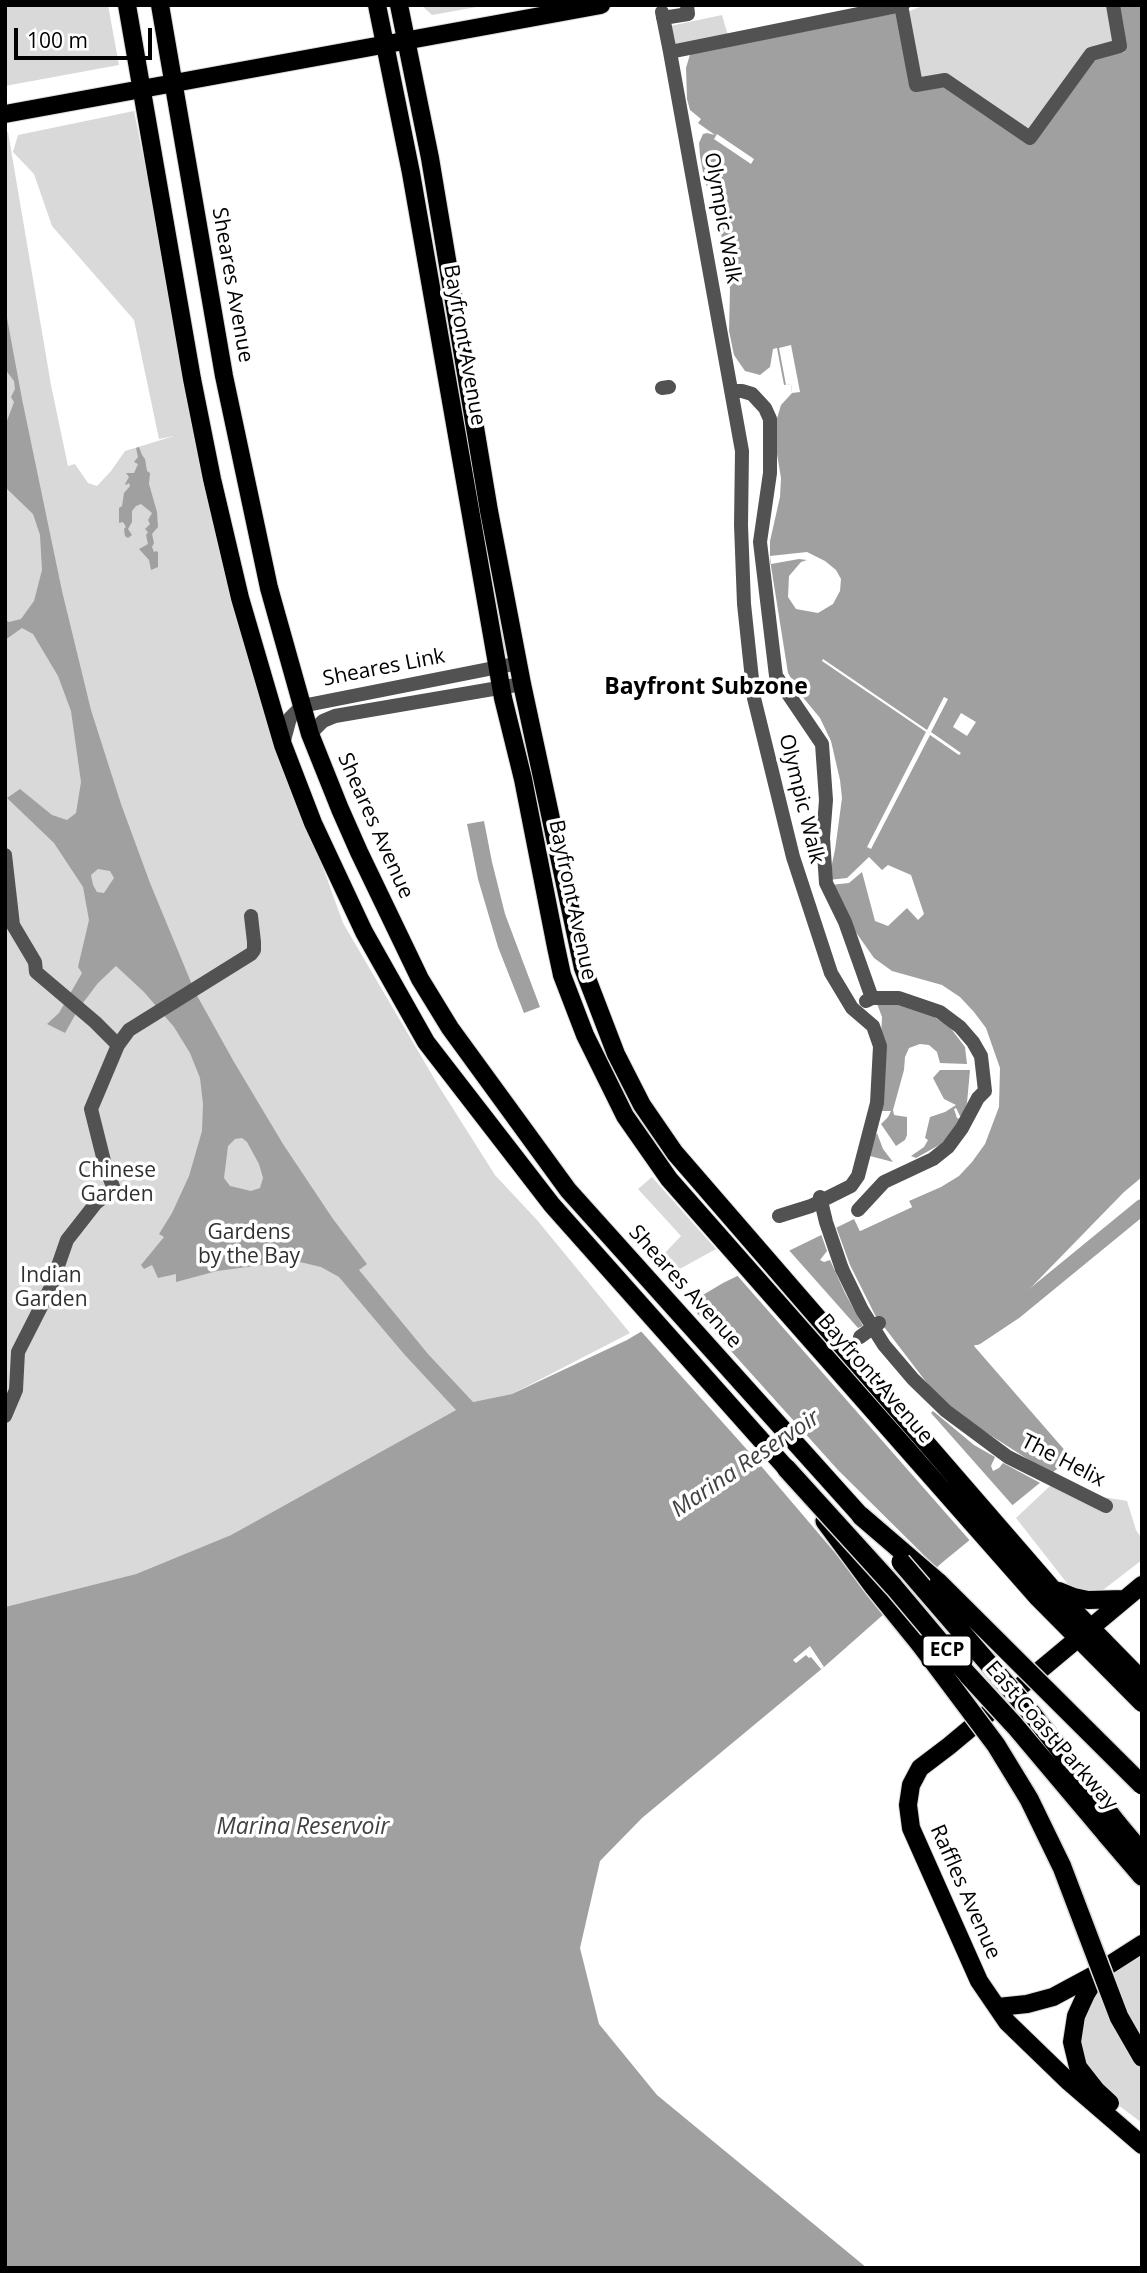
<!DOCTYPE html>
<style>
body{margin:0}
#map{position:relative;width:1147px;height:2273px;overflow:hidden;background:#fff;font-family:"Open Sans",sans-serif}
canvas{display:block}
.frame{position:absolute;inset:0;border:7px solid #000;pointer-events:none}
.scale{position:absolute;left:14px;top:28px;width:138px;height:32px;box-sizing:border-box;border:4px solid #000;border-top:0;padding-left:9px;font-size:21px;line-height:24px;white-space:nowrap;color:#000;-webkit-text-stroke:5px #fff;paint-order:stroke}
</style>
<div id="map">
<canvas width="1147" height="2273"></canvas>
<div class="frame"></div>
<div class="scale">100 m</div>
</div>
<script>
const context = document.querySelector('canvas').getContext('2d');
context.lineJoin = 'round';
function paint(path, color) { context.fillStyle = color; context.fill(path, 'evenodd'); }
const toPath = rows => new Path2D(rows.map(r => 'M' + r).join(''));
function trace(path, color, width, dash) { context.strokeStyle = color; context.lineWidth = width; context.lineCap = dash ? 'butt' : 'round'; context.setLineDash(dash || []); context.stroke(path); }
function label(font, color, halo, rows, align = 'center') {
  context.font = font + ' "Open Sans",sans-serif'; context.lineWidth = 7; context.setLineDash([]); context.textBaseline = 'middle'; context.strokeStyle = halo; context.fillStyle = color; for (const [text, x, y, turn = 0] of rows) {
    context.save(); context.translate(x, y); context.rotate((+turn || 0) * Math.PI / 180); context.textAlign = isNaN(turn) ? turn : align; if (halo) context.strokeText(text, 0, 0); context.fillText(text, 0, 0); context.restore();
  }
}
paint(toPath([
 [5,5,108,5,119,65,5,86],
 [421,5,488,5,432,15],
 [925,5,1108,5,1115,45,1029,132,919,80,907,12],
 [722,15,730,42,670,52,670,26],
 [134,111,199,429,263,701,343,923,438,1085,495,1175,537,1220,630,1333,512,1394,473,1402,456,1410,231,1535,136,1574,5,1607,5,133,8,132,51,385,68,466,75,464,88,483,97,486,111,471,125,451,174,436,159,439,134,320,52,226,34,174,13,152,18,135],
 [472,443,507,652,504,653,483,548,479,504,467,444],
 [652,1177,716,1249,676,1271,662,1256,681,1236,638,1189],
 [1051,1485,1074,1492,1127,1501,1136,1530,1142,1539,1142,1560,1099,1593,1092,1595,1070,1587,1016,1518],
 [1142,1945,1142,2123,1113,2101,1079,2057,1078,2009,1096,1980]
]), '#d9d9d9');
paint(toPath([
 [1117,5,1142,5,1142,88,1140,89,1142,91,1142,1177,1124,1192,974,1346,1068,1454,1068,1460,944,1561,824,1667,642,1818,600,1861,580,1948,599,2024,657,2095,867,2268,5,2268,5,1607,136,1574,231,1535,456,1410,404,1354,339,1277,321,1267,300,1262,285,1262,217,1271,176,1282,176,1274,158,1278,152,1265,144,1269,141,1265,164,1237,159,1234,172,1213,189,1176,202,1131,203,1104,200,1078,190,1053,174,1027,144,992,116,966,98,983,79,1008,65,1033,47,1024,59,1013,82,973,78,967,89,920,83,887,54,843,7,798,20,789,52,815,67,820,76,813,81,782,71,711,58,676,33,634,22,628,5,640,5,620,9,622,21,619,34,601,42,570,40,535,33,514,5,487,5,426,14,402,11,397,15,389,14,381,5,369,5,307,22,399,62,591,91,710,121,804,150,883,195,992,234,1062,283,1144,333,1219,367,1264,359,1270,428,1354,473,1402,512,1394,627,1340,723,1283,854,1219,860,1231,912,1207,909,1201,941,1187,959,1176,972,1162,985,1144,999,1107,1000,1068,986,1028,974,1012,960,997,942,985,892,971,874,958,848,921,828,882,835,850,842,798,840,780,831,741,820,718,801,695,788,673,770,560,770,541,780,497,781,478,776,448,775,425,781,405,792,393,791,384,784,385,777,348,773,349,770,367,760,375,745,371,734,355,729,331,730,289,716,202,705,183,700,156,699,143,703,134,707,133,715,135,698,123,701,119,690,110,687,99,686,68,691,51,898,13,912,90,944,85,1031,144,1093,58,1125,52],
 [98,869,110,871,114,878,104,893,97,892,93,885,91,875],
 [242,1138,247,1142,259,1164,263,1178,260,1188,251,1191,230,1186,224,1178,228,1146,235,1139],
 [139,447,142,455,145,459,147,471,150,473,149,484,157,512,158,527,152,534,154,543,152,547,154,552,157,551,158,553,158,567,151,570,149,560,139,549,148,544,146,535,148,532,145,529,150,524,148,520,152,513,141,504,136,506,132,511,132,522,128,529,132,535,128,538,125,536,124,529,126,527,123,522,119,523,119,508,122,506,124,493,130,486,129,483,126,485,125,484,129,477,126,473,134,473,138,464,134,462,138,457,136,448],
 [484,821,492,862,505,914,540,1007,524,1013,498,947,478,879,467,824],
 [894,1000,925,1014,926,1012,949,1026,965,1047,967,1064,940,1063,937,1052,929,1045,920,1044,909,1048,905,1057,904,1070,893,1110,894,1115,907,1117,907,1135,905,1140,896,1146,881,1124,888,1117,891,1111,877,1111,882,1017,876,1001],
 [940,1070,970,1070,967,1103,962,1116,960,1116,956,1108,954,1109,957,1118,960,1119,952,1133,941,1144,916,1158,911,1156,924,1147,928,1140,925,1138,930,1117,945,1112,956,1105,944,1099,933,1078],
 [877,1133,883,1149,893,1162,866,1155]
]), '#a0a0a0');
paint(toPath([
 [717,134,754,159,751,164,714,139],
 [791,345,800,392,792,393,791,384,786,385,779,348],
 [807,552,825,561,836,570,841,579,840,591,833,604,818,613,796,609,788,597,789,576,801,562,807,560,799,559,771,564,770,556],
 [823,659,927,730,944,697,948,699,931,732,961,753,959,755,930,735,871,849,867,847,926,732,822,661],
 [961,713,976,722,967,736,953,727],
 [869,857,882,870,888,865,911,875,924,914,918,920,907,908,888,926,875,921,862,872,849,883,830,885,828,880,847,878],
 [909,1201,912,1207,860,1231,857,1225,860,1224,861,1226,907,1205,906,1203],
 [835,1224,850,1265,875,1315,930,1387,959,1415,1054,1476,1044,1485,1003,1463,999,1468,993,1471,991,1466,995,1457,974,1445,933,1411,931,1413,1015,1508,972,1543,735,1273,787,1248,858,1328,863,1326,845,1293,830,1260,824,1262,820,1260,827,1251,820,1231],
 [686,1301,838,1470,939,1570,888,1615,750,1453,639,1329],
 [810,1646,824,1667,821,1669,811,1657,809,1658,806,1655,796,1663,793,1660]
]), '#fff');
trace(toPath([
 [976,1337,1015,1311,1142,1207]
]), '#a0a0a0', 16);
trace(toPath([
 [5,1464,13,1488,12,1511,15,1520],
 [22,1542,25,1548]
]), '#d9d9d9', 14, [14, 7]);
const major = toPath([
 [127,5,192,379,212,479,240,598,283,745,313,823,364,932,426,1042,552,1205,786,1468],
 [160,5,224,376,269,588,310,734,340,809,359,852,420,979,450,1028,568,1190,861,1516],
 [377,5,411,173,503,698,523,779,556,947,562,975,585,1035,625,1116,669,1179,1038,1598,1142,1703],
 [399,5,430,158,489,511,522,684,583,968,616,1054,642,1105,675,1153,1050,1586,1142,1680],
 [5,114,601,5],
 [1142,1585,949,1746,920,1768,911,1785,908,1805,911,1828,979,1981,1007,2022,1069,2082,1142,2145],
 [1059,1591,1074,1597,1088,1600,1124,1599],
 [1101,1970,1086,1994,1076,2016,1072,2042,1078,2067,1096,2090,1110,2103],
 [998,2007,1027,2004,1053,1997,1092,1976,1142,1944]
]);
const highway = toPath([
 [861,1516,939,1583],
 [825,1521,874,1587,921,1645],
 [1117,1823,1142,1853],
 [1106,1834,1142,1876]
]);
trace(major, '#dbdbdb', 20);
trace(highway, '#dbdbdb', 22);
trace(toPath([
 [901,5,916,85,945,80,1030,138,1091,54,1120,46,1113,5],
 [662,12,670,52],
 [663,18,688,14,687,5],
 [662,388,669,387],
 [732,391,742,391,752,394,765,408,770,419,770,473,760,542,776,676,822,744,826,800,823,838,826,883,845,922,872,998],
 [310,734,323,721,335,716,522,684],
 [283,744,290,718,302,706,519,663],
 [5,855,13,925,35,962,36,972,95,1022,118,1045,91,1109,106,1169,114,1189,96,1203,67,1240,50,1289,18,1352,16,1390,5,1416],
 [118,1045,129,1030,251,954,254,950,254,942,251,916],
 [858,1210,884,1182,933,1159,948,1147,962,1128,978,1098,985,1091,981,1056,973,1042,960,1027,940,1012,899,998,872,998,866,1001],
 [779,1216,811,1206,851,1186,858,1176,877,1103,880,1046,873,1026,852,1008,831,973,793,857,754,698,744,604,741,525,742,451,670,52,903,5],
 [842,1269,862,1310,884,1345,913,1379,946,1411,1008,1457,1106,1506],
 [860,1337,879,1323]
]), '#525252', 14);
trace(major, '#000', 18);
trace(highway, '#000', 19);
const highwayBridge = toPath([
 [786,1468,894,1587,968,1675,1015,1726,1106,1834],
 [901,1562,1032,1714,1117,1823],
 [939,1583,1142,1785],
 [921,1645,996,1745,1029,1799,1062,1867,1119,2017,1142,2057]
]);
trace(highwayBridge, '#dbdbdb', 22, []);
trace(toPath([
 [820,1197,826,1222,842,1269]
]), '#525252', 14);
trace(highwayBridge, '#000', 19);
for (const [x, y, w] of [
 [947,1651,49]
]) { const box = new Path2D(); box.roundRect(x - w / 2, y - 15.5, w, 31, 5); context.fillStyle = '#fff'; context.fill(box); trace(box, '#000', 2); }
label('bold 19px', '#000', null, [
 ["ECP",947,1651]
]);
label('21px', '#000', '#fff', [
 ["Olympic Walk",722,218,80],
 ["Sheares Avenue",232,285,80],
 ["Bayfront Avenue",464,345,80],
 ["Sheares Link",384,668,-11],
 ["Olympic Walk",801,799,76],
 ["Sheares Avenue",375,826,66],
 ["Bayfront Avenue",572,900,78],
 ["Sheares Avenue",685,1287,48],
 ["Bayfront Avenue",875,1379,49],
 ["The Helix",1063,1461,27],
 ["East Coast Parkway",1051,1736,49],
 ["Raffles Avenue",965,1892,66]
]);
label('21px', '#303030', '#fff', [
 ["Chinese",117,1171],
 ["Garden",117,1195],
 ["Gardens",249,1233],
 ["by the Bay",249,1257],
 ["Indian",51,1276],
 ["Garden",51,1300]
]);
label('bold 23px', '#000', '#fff', [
 ["Bayfront Subzone",706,687]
]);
label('italic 23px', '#414141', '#fff', [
 ["Marina Reservoir",746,1464,-34],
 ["Marina Reservoir",303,1827]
]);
</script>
